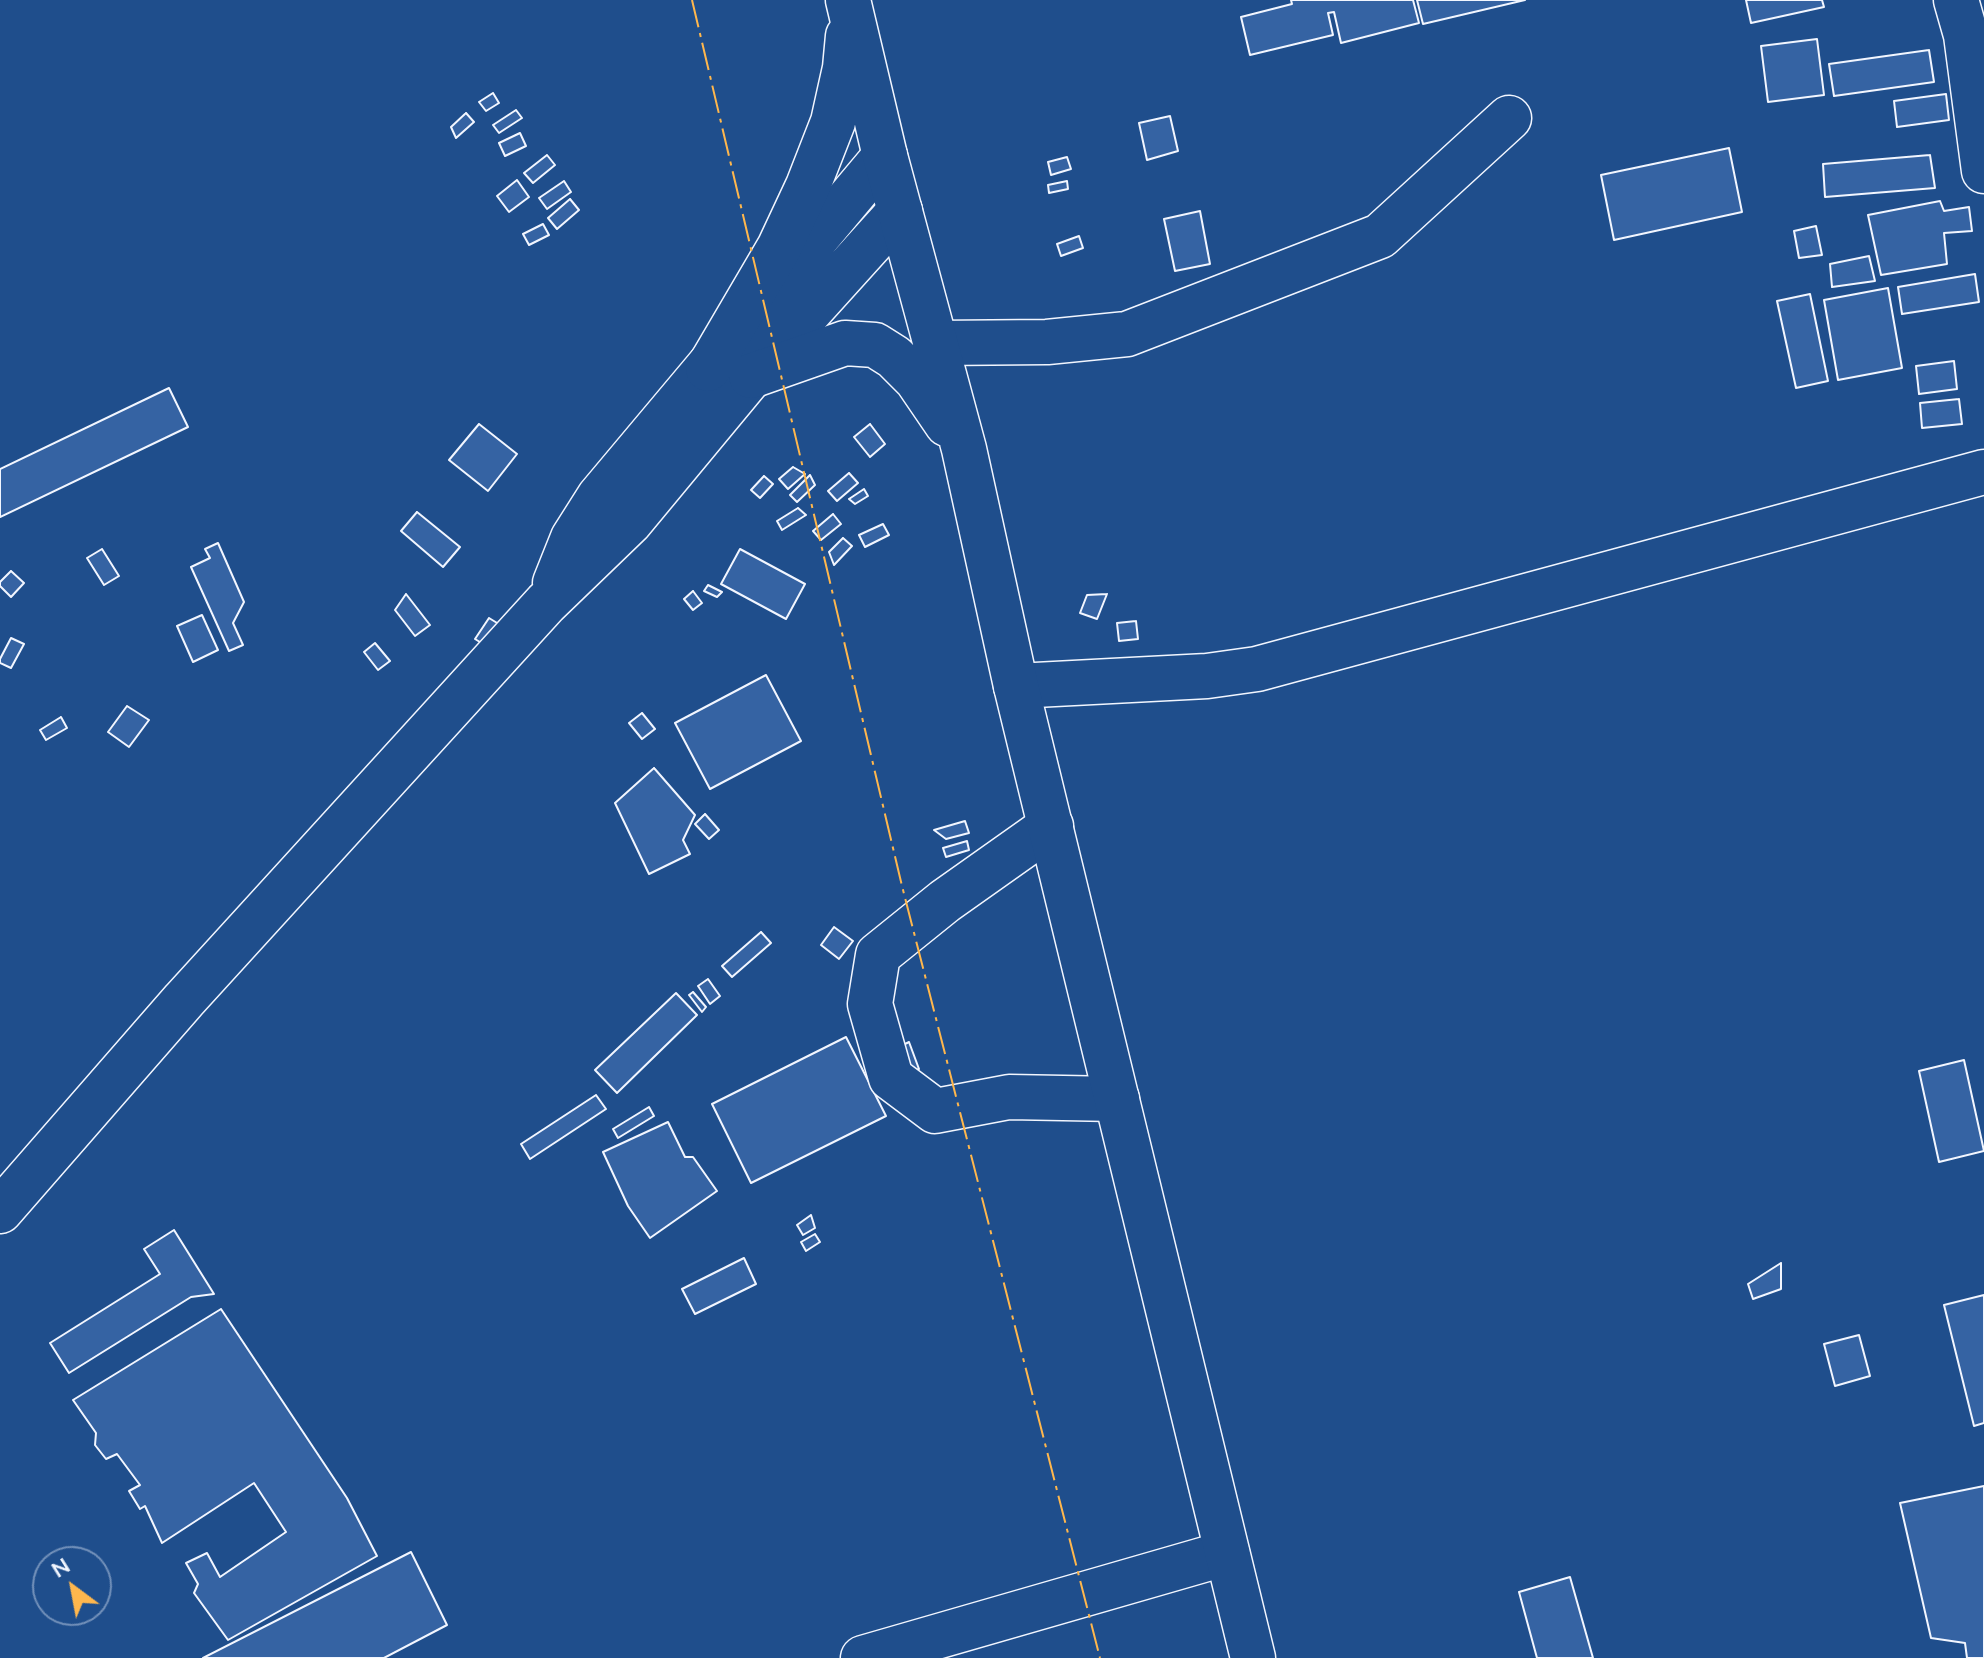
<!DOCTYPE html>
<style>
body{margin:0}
#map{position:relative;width:1984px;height:1658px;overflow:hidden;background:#1f4e8c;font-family:Mulish,sans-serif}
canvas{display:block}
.north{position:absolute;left:32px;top:1546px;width:80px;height:80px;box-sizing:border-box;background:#1f4e8c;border:2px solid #7391ba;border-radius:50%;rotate:328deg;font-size:22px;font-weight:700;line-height:32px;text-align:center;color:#f2f6ff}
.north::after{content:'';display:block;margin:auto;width:28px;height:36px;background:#ffb74d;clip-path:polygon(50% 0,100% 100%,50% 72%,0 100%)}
</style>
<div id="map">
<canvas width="1984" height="1658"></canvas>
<div class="north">N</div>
</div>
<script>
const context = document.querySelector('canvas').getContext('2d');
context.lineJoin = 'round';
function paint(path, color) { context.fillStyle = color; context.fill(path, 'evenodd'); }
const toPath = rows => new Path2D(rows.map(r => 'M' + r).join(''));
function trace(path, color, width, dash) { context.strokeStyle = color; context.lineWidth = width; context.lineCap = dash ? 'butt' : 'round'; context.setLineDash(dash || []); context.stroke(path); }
const building = toPath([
 [1291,0,1413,0,1419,23,1341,43,1334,12,1328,13,1333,35,1250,55,1241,17,1292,4,1291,0],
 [1417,0,1525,0,1423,24,1417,0],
 [1746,0,1822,0,1824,7,1751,23,1746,0],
 [1817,39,1824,95,1768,102,1761,46,1817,39],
 [1929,50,1934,82,1834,96,1829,64,1929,50],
 [493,93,499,103,486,111,479,102,493,93],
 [1946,94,1949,120,1897,127,1894,101,1946,94],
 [516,110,522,118,499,133,493,125,516,110],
 [466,113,474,122,456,138,451,127,466,113],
 [1170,116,1178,151,1147,160,1139,123,1170,116],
 [520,133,526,146,505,156,499,143,520,133],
 [1729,148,1742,212,1614,240,1601,175,1729,148],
 [547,155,555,165,533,183,524,173,547,155],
 [1930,155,1935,188,1825,197,1823,164,1930,155],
 [1067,157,1071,169,1051,175,1048,162,1067,157],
 [517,180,529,197,509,212,497,196,517,180],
 [564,181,571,192,547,209,539,198,564,181],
 [1067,181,1068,189,1049,193,1048,185,1067,181],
 [570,199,579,210,557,229,548,218,570,199],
 [1940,201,1944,211,1969,207,1972,231,1944,233,1947,264,1881,275,1868,215,1940,201],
 [1200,211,1210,264,1175,271,1164,219,1200,211],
 [543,224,549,235,529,245,523,234,543,224],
 [1816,226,1822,255,1799,258,1794,231,1816,226],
 [1079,236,1083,248,1061,256,1057,244,1079,236],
 [1869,256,1875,281,1832,287,1830,264,1869,256],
 [1975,274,1979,302,1902,314,1898,287,1975,274],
 [1888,288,1902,368,1838,380,1824,300,1888,288],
 [1810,294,1828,381,1796,388,1777,301,1810,294],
 [1954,361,1957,389,1919,394,1916,366,1954,361],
 [169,388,188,427,0,517,0,469,169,388],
 [1959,399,1962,424,1922,428,1920,403,1959,399],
 [479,424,517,454,488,491,449,460,479,424],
 [870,424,885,444,870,457,854,437,870,424],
 [793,467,805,474,788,489,779,479,793,467],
 [849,473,858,483,837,501,828,491,849,473],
 [810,475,815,485,797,502,790,495,810,475],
 [764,476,773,484,760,498,751,490,764,476],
 [864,489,868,496,855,504,849,499,864,489],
 [798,508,806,515,782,530,777,521,798,508],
 [417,512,460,547,443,567,401,531,417,512],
 [833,514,841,524,821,540,813,531,833,514],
 [883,524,889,535,865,547,859,535,883,524],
 [843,538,852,546,834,565,829,552,843,538],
 [218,543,244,602,233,623,243,645,229,651,191,567,210,558,205,549,218,543],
 [102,549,119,576,104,585,87,558,102,549],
 [740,549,805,584,786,619,721,584,740,549],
 [11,571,24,583,11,597,0,586,0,582,11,571],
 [708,585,722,592,717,597,704,591,708,585],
 [693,591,702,603,693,610,684,599,693,591],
 [406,594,430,625,415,636,395,610,406,594],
 [1107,594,1097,619,1080,613,1087,595,1107,594],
 [202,615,218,650,193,662,177,626,202,615],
 [489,618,502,626,488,647,475,639,489,618],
 [1136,621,1138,639,1119,641,1117,623,1136,621],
 [11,638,24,644,11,668,0,663,0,659,11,638],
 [375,643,390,661,378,670,364,652,375,643],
 [766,675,801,741,710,789,675,723,766,675],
 [127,706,149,720,129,747,108,732,127,706],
 [642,713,655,729,642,739,629,723,642,713],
 [61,717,67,728,46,740,40,730,61,717],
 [654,768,695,815,683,840,690,854,649,874,615,803,654,768],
 [705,814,719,830,709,839,695,824,705,814],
 [965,821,969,833,946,839,934,830,965,821],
 [967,841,969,850,946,857,943,848,967,841],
 [834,927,853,941,839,959,821,945,834,927],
 [761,932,771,943,732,977,722,966,761,932],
 [708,979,720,996,710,1004,698,986,708,979],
 [693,992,706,1007,702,1012,689,995,693,992],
 [676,993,697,1015,617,1093,595,1070,676,993],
 [846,1037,886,1116,751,1183,712,1104,846,1037],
 [909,1042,919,1069,908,1073,899,1047,909,1042],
 [1964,1060,1984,1151,1939,1162,1919,1071,1964,1060],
 [596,1095,606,1109,530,1159,521,1144,596,1095],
 [649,1107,654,1116,618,1138,613,1129,649,1107],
 [668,1122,685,1157,693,1157,717,1191,650,1238,628,1206,603,1152,668,1122],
 [811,1215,815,1228,803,1235,797,1225,811,1215],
 [174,1230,214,1294,191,1297,69,1373,50,1343,160,1274,144,1249,174,1230],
 [815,1234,820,1242,806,1251,801,1242,815,1234],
 [744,1258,756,1284,695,1314,682,1289,744,1258],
 [1781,1263,1781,1289,1753,1299,1748,1284,1781,1263],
 [1984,1295,1984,1423,1974,1426,1944,1305,1984,1295],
 [221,1309,347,1498,377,1556,228,1640,194,1593,198,1584,186,1563,207,1553,220,1577,286,1532,254,1483,162,1543,145,1506,140,1509,129,1491,140,1485,117,1454,106,1459,95,1445,96,1433,73,1400,221,1309],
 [1859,1335,1870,1376,1835,1386,1824,1344,1859,1335],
 [1984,1486,1984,1658,1967,1658,1965,1643,1931,1638,1900,1503,1984,1486],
 [411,1552,447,1625,384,1658,203,1658,411,1552],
 [1570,1577,1593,1658,1537,1658,1519,1592,1570,1577]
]);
paint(building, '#3563a3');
trace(building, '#f2f6ff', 2);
const minor = toPath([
 [1956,0,1966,35,1984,171],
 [936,343,1047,342,1127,334,1380,236,1509,118],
 [555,583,573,538,599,497,885,156],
 [1016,686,1207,676,1257,669,1984,472],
 [1051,826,945,901,878,955,870,1004,891,1078,935,1111,1009,1097,1117,1099],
 [0,1211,184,1000,546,603,630,522,751,376,900,211],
 [863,1658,1227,1553]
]);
const highway = toPath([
 [848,0,885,156,964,449,1016,686,1253,1658],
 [708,369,779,248,808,186,833,122,845,68,848,36],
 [751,376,845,343,875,345,894,357,917,380,947,424]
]);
trace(minor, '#f2f6ff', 47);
trace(highway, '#f2f6ff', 47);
trace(minor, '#1f4e8c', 44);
trace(highway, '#1f4e8c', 44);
trace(toPath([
 [692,0,902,886,1100,1658]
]), '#ffb74d', 2, [28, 6, 4, 6]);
</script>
